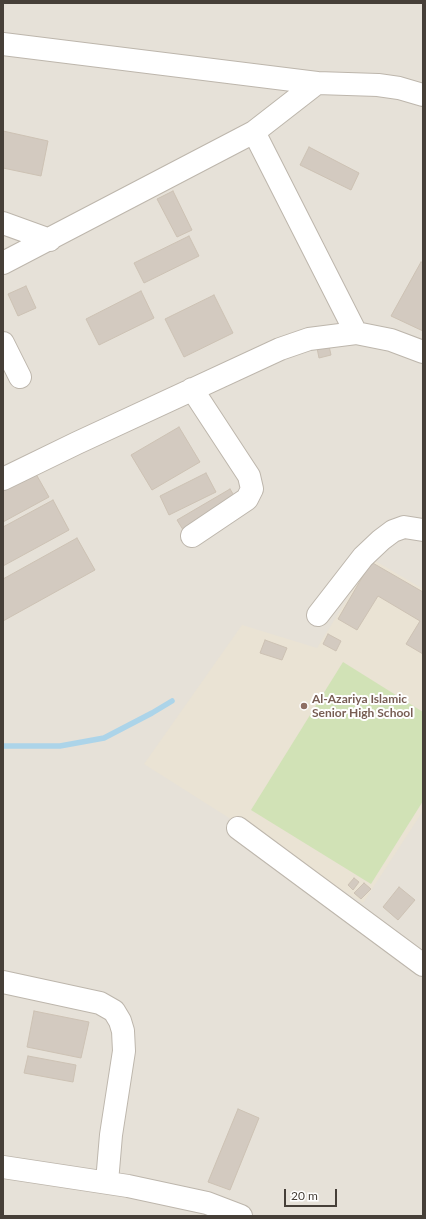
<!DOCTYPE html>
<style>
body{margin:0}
#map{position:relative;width:426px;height:1219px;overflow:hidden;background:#f3efe9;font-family:Lato,sans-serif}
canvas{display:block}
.frame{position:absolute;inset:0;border:4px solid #463f38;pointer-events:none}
.scale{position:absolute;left:284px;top:1189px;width:53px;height:18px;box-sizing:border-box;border:2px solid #463f38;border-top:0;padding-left:5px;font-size:12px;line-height:14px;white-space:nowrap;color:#463f38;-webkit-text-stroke:3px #fff;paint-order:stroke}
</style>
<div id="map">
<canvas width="426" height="1219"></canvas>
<div class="frame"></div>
<div class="scale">20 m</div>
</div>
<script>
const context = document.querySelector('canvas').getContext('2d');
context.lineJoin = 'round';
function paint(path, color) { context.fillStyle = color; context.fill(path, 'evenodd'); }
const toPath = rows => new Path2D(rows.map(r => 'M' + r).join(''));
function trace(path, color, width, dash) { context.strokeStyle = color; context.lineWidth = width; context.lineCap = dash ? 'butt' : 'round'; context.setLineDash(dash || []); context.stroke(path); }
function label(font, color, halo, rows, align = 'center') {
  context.font = font + ' Lato,sans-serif'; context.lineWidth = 4; context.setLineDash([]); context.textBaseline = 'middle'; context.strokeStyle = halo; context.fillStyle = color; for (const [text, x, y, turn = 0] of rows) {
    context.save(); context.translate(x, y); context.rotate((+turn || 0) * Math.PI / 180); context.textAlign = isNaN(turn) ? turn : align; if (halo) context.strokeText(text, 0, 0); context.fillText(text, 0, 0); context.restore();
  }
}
paint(toPath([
 [3,3,423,3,423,1216,3,1216]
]), '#e6e1d8');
paint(toPath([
 [372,559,423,589,423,811,363,903,144,764,242,625,317,648]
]), '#eae3d4');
paint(toPath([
 [343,662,423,712,423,801,371,884,251,810]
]), '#d1e2b6');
trace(toPath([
 [3,746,60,746,104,738,152,713,172,701]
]), '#acd4e9', 5.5);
const building = toPath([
 [3,131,48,141,41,176,3,168,3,131],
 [309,147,359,173,351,190,300,165,309,147],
 [173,191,192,230,177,237,157,199,173,191],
 [189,236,199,256,144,283,134,263,189,236],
 [421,262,423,263,423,331,391,316,421,262],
 [26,286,36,308,18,316,8,294,26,286],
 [141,291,154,318,99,345,86,319,141,291],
 [214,295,233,333,184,357,165,319,214,295],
 [329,346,331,355,319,358,317,348,329,346],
 [179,427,200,462,152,490,131,455,179,427],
 [206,473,216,492,169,515,160,496,206,473],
 [36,474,49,497,3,522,3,491,36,474],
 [230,489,238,502,185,533,177,520,230,489],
 [53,500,69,530,3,566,3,527,53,500],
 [77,538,95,570,3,621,3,579,77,538],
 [371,562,423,592,423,654,406,644,420,621,378,596,357,630,338,619,371,562],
 [328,634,341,641,336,651,323,644,328,634],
 [265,640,287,648,282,660,260,653,265,640],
 [354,878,359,882,353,890,348,885,354,878],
 [364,883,371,889,361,899,354,893,364,883],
 [399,887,415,900,398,920,383,907,399,887],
 [34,1011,89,1022,81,1058,27,1047,34,1011],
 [28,1056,76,1065,73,1082,24,1073,28,1056],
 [238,1109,259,1118,230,1190,208,1182,238,1109]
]);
paint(building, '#d3cac0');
trace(building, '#cdc2b4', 1);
const minor = toPath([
 [3,44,317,83,378,85,399,88,423,95],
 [254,132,356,333],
 [3,223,50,240],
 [3,263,254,132,317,83],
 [3,343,20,377],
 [3,479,77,443,280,349,309,339,356,333,391,340,423,352],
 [192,536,247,499,252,489,249,476,192,389],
 [318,615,363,557,381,540,393,531,404,527,423,530],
 [238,828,423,965],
 [3,982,100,1003,114,1011,120,1021,123,1031,124,1051,111,1135,107,1182],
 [3,1167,128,1186,207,1203,241,1216]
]);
trace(minor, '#bdb6ac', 24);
trace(minor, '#fff', 22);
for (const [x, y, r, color] of [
 [304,706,4,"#8d6e63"]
]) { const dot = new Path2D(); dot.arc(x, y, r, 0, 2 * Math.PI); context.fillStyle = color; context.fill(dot); trace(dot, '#fff', 1.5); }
label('bold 12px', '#785e54', '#fff', [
 ["Al-Azariya Islamic",312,699],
 ["Senior High School",312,713]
], 'left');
</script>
